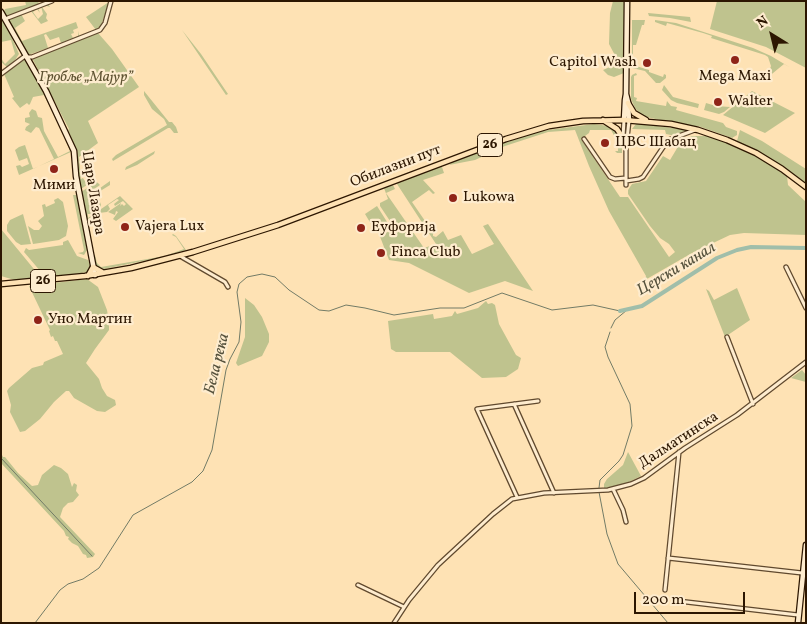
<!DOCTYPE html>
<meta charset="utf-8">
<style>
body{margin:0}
#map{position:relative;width:807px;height:624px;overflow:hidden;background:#fee2b4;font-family:Vollkorn,serif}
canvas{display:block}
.frame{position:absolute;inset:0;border:2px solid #2c1601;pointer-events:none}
.north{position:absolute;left:747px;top:10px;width:50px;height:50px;-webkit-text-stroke:4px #feecce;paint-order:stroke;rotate:324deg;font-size:14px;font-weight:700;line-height:20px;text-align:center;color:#2c1601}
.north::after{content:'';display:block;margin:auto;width:18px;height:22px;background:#2c1601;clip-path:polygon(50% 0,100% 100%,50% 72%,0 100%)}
.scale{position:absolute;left:634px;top:592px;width:111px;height:22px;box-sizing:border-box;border:2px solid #2c1601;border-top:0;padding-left:6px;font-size:15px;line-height:18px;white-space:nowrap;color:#2c1601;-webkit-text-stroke:4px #feecce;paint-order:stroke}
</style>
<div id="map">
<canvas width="807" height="624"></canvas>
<div class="frame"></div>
<div class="north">N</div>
<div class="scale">200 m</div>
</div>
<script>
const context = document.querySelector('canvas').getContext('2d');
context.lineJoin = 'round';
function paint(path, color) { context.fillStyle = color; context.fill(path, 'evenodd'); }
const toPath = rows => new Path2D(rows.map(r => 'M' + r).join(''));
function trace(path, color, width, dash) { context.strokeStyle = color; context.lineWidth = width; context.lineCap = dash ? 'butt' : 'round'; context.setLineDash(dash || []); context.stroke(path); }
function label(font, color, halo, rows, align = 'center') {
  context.font = font + ' Vollkorn,serif'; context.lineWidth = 4.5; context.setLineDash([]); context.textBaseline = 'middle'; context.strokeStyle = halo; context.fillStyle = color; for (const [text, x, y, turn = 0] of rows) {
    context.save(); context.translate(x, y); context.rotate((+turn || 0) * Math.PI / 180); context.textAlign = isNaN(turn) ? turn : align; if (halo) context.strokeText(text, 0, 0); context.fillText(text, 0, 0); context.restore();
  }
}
paint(toPath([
 [25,1,38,1,39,4,47,1,8,16,6,15,4,12,5,9,26,5],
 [613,1,624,1,624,73,614,77,608,75,603,70,619,63,609,44,610,13],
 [717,1,806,1,806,68,766,47,710,29],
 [109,2,101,26,96,30,86,17],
 [48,4,50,7,44,5,42,7,47,14,46,18,48,21,41,24,31,11,38,8,40,13,37,9,33,12,38,19,43,14,41,6],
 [648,13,690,17,691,22,670,18,649,16],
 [21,14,25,21,15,28,22,41,76,22,78,28,73,30,74,33,71,34,73,38,78,36,78,31,79,36,61,43,59,37,50,40,46,34,44,35,48,48,28,55,14,33,12,38,19,54,15,60,7,67,1,62,1,58,5,64,15,54,11,40,1,42,1,20,10,25,8,19],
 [632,20,645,20,644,25,642,25,636,45,633,45,633,65,649,70,649,72,663,77,664,74,666,75,666,78,660,83,656,83,645,71,632,68],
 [655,20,676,23,753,48,771,56,791,68,784,64,767,78,771,66,768,57,765,55,711,38,712,36,703,33,667,23,666,26,655,22],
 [182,30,201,54,228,94,226,95],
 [98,33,112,49,139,87,88,121,98,143,79,157,81,179,83,178,86,183,81,186,94,179,94,180,81,189,78,179,77,152,68,130,69,129,33,60,33,58],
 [23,59,26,60,30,67,52,106,71,152,19,175,16,166,20,165,22,167,29,164,27,158,19,161,15,150,19,147,25,145,33,169,54,159,39,128,36,127,31,133,25,130,26,127,30,124,25,122,25,118,30,117,29,113,32,109,36,111,38,117,42,118,44,131,58,157,70,151,63,133,44,95,33,97,30,104,29,105,27,103,20,108,12,98,14,97,4,74],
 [636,73,637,75,634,76,634,97,637,98,636,101,666,106,667,101,671,106,677,107,676,110,723,123,726,127,737,131,737,135,732,138,698,126,691,127,642,116,635,108,631,99,631,77,632,75],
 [664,85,673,97,699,104,698,108,677,103,671,100,662,90],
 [144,91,169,122,172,122,176,127,178,133,174,133,170,128,168,128,113,161,112,159,116,155,167,125,164,119,152,109,144,95],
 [752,91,795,113,765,133,723,115],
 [706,103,716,106,730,107,724,112,719,114,704,110],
 [594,124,609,126,617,133,622,145,622,153,617,153,615,151,618,151,618,139,615,139,615,137,611,130,590,130,589,133,581,139,618,194,620,197,628,197,669,257,675,252,669,244,660,238,650,226,628,194,628,190,632,184,646,181,663,156,670,160,682,140,692,136,711,136,726,141,750,152,787,176,788,185,806,202,806,235,744,233,730,235,692,253,645,280,646,276,609,211,589,166,575,130,548,132,505,146,475,160,449,165,453,162,466,156,540,131],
 [636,124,641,124,689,130,676,136,666,134,665,130,632,129],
 [740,130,762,141,806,169,806,184,781,165,737,141],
 [155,151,154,154,137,165,125,170,126,167],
 [438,167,442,167,444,173,423,180,435,193,433,194,429,190,412,202,434,234,433,234,433,236,436,237,443,231,448,240,461,235,472,254,494,244,483,226,488,224,533,291,505,281,469,293,409,263,389,260,379,234,388,232,392,227,390,221,380,206,380,203,388,199,384,188,393,185,395,189,386,193,424,248,436,244,397,184,398,182],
 [110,181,110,185,97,193,101,205,100,208,92,214,88,214,88,218,120,196,133,209,116,221,113,219,118,212,116,211,115,215,108,212,121,203,120,206,122,204,124,206,126,204,123,201,115,206,114,204,119,200,117,199,108,205,110,209,107,212,99,213,86,220,81,192,96,182,98,183,100,185,91,191,93,194,90,196,92,198,93,193],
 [73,195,76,195,78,197,87,250,84,255,78,253,83,252,84,250],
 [58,198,63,202,68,226,66,236,59,240,33,244,28,226,34,230,39,230,42,226,38,221,44,216,42,205,45,204,46,207,55,203,54,200],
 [377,206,389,225,387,228,381,231,374,229,365,214],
 [23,214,31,244,21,245,16,242,7,231,7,225,10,220],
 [1,229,38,274,37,279,18,281,1,276],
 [173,234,176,236,186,250,158,258,104,269,97,267,95,265,92,254,95,255,97,263,101,267,165,256,184,249,176,237,172,235],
 [68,240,77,256,88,260,90,265,87,272,47,279,24,252,26,248,29,250,63,245,63,242],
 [87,279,98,287,107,310,109,322,109,330,95,349,86,363,99,379,102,388,107,396,115,400,116,405,105,412,97,411,74,398,69,391,66,391,54,402,40,419,25,431,20,432,10,412,11,405,7,391,9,388,32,368,43,365,44,362,63,354,57,341,55,341,53,336,51,337,49,331,50,330,29,286],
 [737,288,750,320,725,337,706,289,709,291,714,300],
 [245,298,254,305,262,317,269,334,269,342,262,356,238,366,236,363,245,337],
 [486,301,488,304,492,303,495,305,499,324,516,355,521,358,518,369,506,377,482,378,450,352,396,352,391,349,388,321,433,314,434,319,452,316,455,311,457,314,478,308],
 [802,370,806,375,806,382,791,378],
 [628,452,641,476,623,485,604,489,604,484,607,479,623,465],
 [1,453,3,457,5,457,18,473,32,486,38,485,42,475,54,465,61,468,68,474,72,487,74,483,77,485,76,491,79,495,73,502,68,503,63,508,60,517,95,554,93,557,87,558,86,555,83,554,78,546,72,543,68,539,69,537,66,536,64,531,1,463]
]), '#bfc38e');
trace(toPath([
 [611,328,615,320,627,310],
 [1,458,92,556],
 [599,488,600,480,619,461,623,455,632,426,630,404,608,357,605,347,610,332],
 [599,492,607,534,618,564,668,623],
 [35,623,60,590,68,584,83,579,99,568,133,515,192,482,203,471,212,450,226,370,230,359,239,342,241,322,237,292,239,284,247,277,262,274,275,277,289,290,319,310,329,311,346,305,365,308,394,315,440,308,464,308,502,293,552,310,593,305,620,311]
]), '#727b66', 1);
trace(toPath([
 [620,311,642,306,717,258,737,250,751,247,806,248]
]), '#a0beaa', 4);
const street = toPath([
 [5,19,52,1],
 [26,57,32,57,100,30,105,23,111,1],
 [1,74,25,56],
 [624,120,623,137,626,148],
 [584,139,610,177,615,179,626,178],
 [626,181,639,179,643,177,668,140,695,130],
 [626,185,626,148,629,121],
 [180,256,225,282,228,287],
 [786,267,806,308],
 [727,337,753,404],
 [514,404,554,493],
 [613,489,623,510,626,522],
 [517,497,477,409,538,401],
 [668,558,802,573],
 [358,585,404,607],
 [665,590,679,452],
 [678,601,798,615],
 [394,623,409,600,438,565,493,514,512,499,544,493,608,490,631,484,644,478,685,448,737,415,806,362]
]);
const secondary = toPath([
 [1,12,46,91,74,151,76,176,95,275],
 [626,94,628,102,629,121],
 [624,120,625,100,626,94,627,1],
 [798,623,806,545]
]);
const primary = toPath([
 [628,103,634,113,646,120],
 [603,120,617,129,623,138],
 [88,276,93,267,102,272],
 [1,284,85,276,131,268,193,252,278,225,506,139,549,126,583,121,624,120,671,124,698,130,727,140,756,153,782,169,806,187]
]);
trace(street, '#60492e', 5.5);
trace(secondary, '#2c1601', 7);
trace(primary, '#2c1601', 7);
trace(street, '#feecce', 3);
trace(secondary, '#feecce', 4.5);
trace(primary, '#fee2b4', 4.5);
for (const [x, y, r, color] of [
 [735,60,5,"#8f2418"],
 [647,63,5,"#8f2418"],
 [718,102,5,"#8f2418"],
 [605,143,5,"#8f2418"],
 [54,169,5,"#8f2418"],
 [453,198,5,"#8f2418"],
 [125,227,5,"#8f2418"],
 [361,228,5,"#8f2418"],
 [381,253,5,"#8f2418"],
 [38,320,5,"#8f2418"]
]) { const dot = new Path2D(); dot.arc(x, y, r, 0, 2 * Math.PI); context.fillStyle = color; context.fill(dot); trace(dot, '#feecce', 2); }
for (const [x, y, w] of [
 [490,145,25],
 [43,281,25]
]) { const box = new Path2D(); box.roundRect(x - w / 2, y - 11.5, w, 23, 4); context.fillStyle = '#feecce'; context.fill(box); trace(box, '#2c1601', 1); }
label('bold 14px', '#2c1601', null, [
 ["26",490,145],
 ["26",43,281]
]);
label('15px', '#2c1601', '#feecce', [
 ["Capitol Wash",637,63,"right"],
 ["Mega Maxi",735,77,"center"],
 ["Walter",728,102],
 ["ЦВС Шабац",615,143],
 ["Мими",54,186,"center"],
 ["Lukowa",463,198],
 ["Vajera Lux",135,227],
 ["Еуфорија",371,228],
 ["Finca Club",391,253],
 ["Уно Мартин",48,320]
], 'left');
label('italic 15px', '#5f5332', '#feecce', [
 ["Гробље „Мајур”",86,78]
]);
label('15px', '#2c1601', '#feecce', [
 ["Обилазни пут",396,167,-21],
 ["Цара Лазара",92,193,81],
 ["Далматинска",679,441,-33]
]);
label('italic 16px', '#55513c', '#feecce', [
 ["Церски канал",677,270,-31],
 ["Бела река",218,364,-76]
]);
</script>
